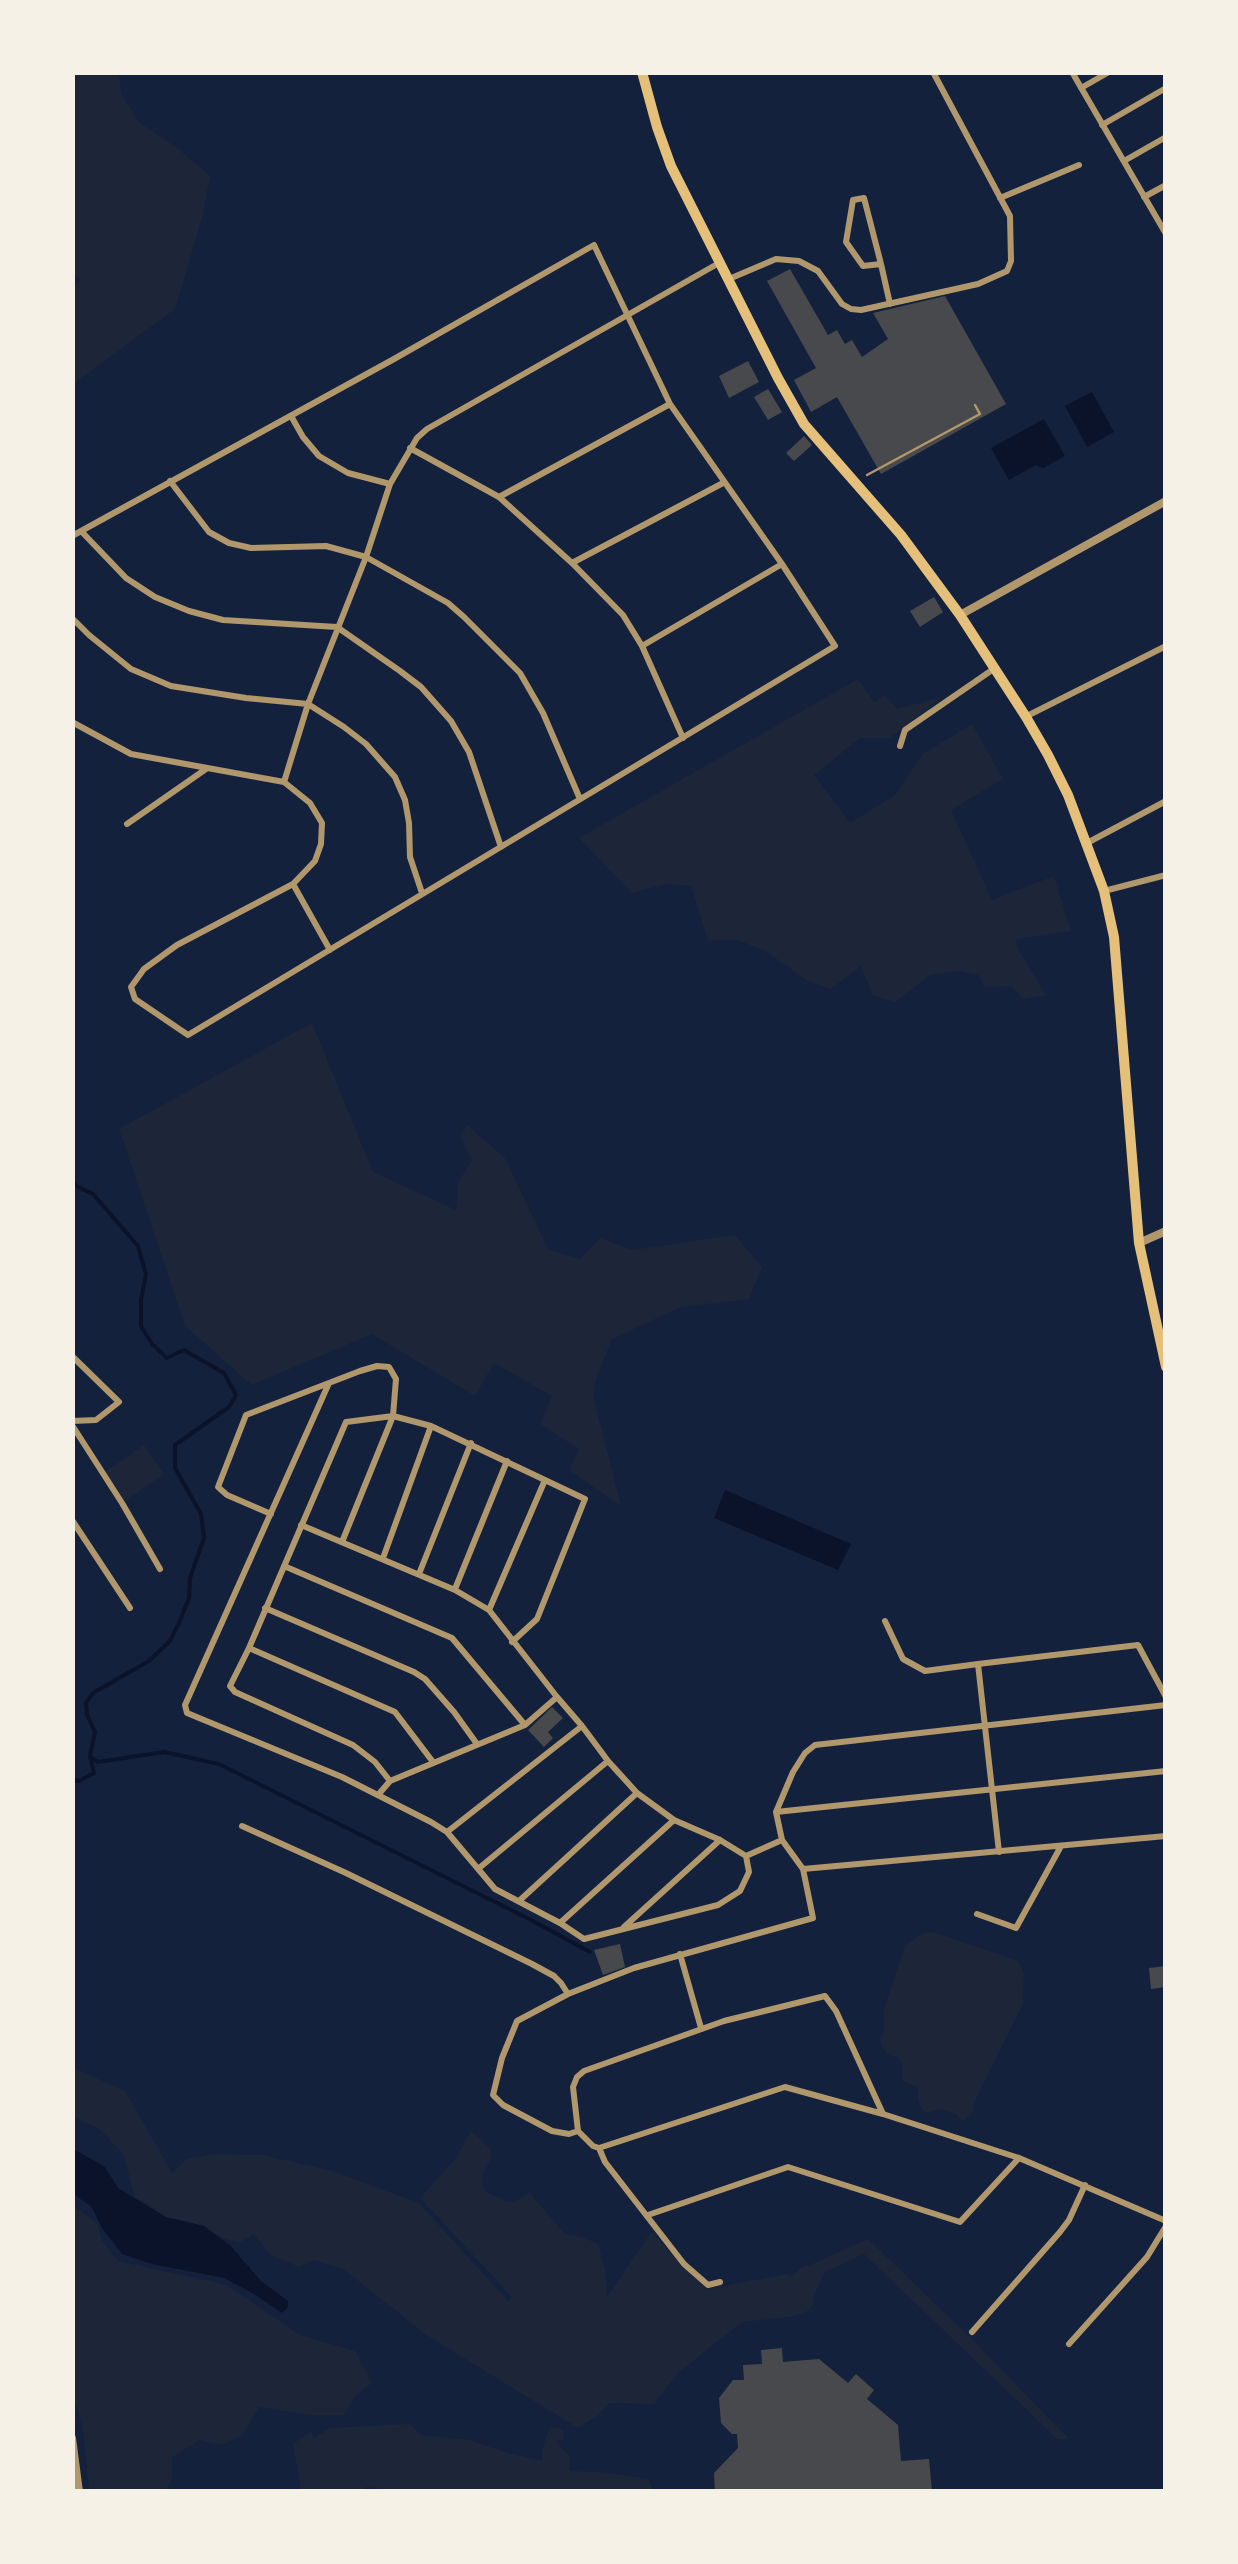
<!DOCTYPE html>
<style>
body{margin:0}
#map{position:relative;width:1238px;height:2564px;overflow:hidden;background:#14213d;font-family:"Alegreya Sans",sans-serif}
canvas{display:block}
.frame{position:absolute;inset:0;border:75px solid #f6f1e7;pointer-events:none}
</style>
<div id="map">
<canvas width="1238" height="2564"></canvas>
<div class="frame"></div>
</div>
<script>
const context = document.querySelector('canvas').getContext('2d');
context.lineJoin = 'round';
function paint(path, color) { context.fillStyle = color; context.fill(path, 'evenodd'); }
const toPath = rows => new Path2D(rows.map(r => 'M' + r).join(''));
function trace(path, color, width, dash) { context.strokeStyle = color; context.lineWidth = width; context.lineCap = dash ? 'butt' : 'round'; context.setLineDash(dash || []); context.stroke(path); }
paint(toPath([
 [73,72,119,73,121,94,139,122,177,148,210,176,203,214,175,309,76,382,73,387,73,286,81,281,72,273],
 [858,679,874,702,885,696,897,709,942,697,890,738,860,738,814,775,850,823,895,795,923,754,972,724,1003,779,951,810,992,900,1054,876,1071,931,1015,939,1020,952,1046,995,1023,999,1011,986,985,987,978,975,960,971,930,975,895,1002,873,995,861,966,831,989,806,980,767,952,738,940,708,940,691,886,667,884,632,893,579,838],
 [312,1023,373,1172,456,1210,458,1182,472,1161,460,1136,467,1125,505,1158,548,1249,580,1259,600,1238,632,1250,735,1235,762,1267,749,1299,681,1307,612,1339,596,1379,593,1396,621,1506,569,1470,579,1449,540,1424,552,1396,494,1363,475,1396,372,1334,252,1385,185,1326,119,1129],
 [144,1445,164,1474,125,1501,105,1472],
 [933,1932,1018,1961,1024,1973,1023,2004,973,2105,973,2111,965,2120,960,2119,956,2114,942,2109,925,2113,918,2101,918,2088,902,2080,903,2063,896,2057,889,2055,882,2047,880,2038,884,2032,884,2009,905,1946,923,1933],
 [73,2068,125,2091,172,2173,187,2159,217,2154,263,2155,332,2171,419,2203,508,2301,512,2298,502,2286,420,2198,457,2157,471,2131,490,2148,491,2159,482,2176,483,2188,488,2193,508,2202,518,2200,530,2193,565,2234,582,2237,598,2244,605,2269,607,2297,652,2231,681,2266,708,2289,786,2274,792,2276,803,2266,810,2265,868,2239,973,2340,1069,2439,1057,2439,864,2254,825,2272,813,2298,813,2306,806,2312,789,2317,742,2322,679,2372,654,2404,610,2403,595,2417,578,2428,428,2336,343,2269,314,2260,299,2267,269,2254,254,2234,239,2243,218,2236,204,2226,167,2217,135,2197,123,2154,101,2130,73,2116],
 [73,2207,84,2213,98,2224,101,2239,118,2261,227,2285,300,2335,355,2351,372,2383,356,2395,344,2415,310,2415,259,2407,242,2436,222,2445,200,2440,172,2457,172,2478,166,2491,89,2491,84,2437,78,2409,73,2399],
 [410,2424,421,2435,469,2440,508,2453,542,2461,543,2447,549,2429,558,2427,564,2431,563,2440,556,2441,570,2457,569,2471,601,2472,649,2479,653,2490,409,2492,366,2487,363,2491,340,2491,339,2489,333,2491,301,2491,293,2444,311,2431,314,2438,330,2428]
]), '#1d2539');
paint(toPath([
 [1092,392,1114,432,1087,447,1065,406],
 [1044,419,1065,456,1043,468,1036,465,1009,480,991,448],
 [725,1490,851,1544,838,1570,714,1518],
 [72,2148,105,2167,118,2188,166,2217,204,2226,231,2246,261,2281,288,2301,288,2307,282,2313,254,2294,224,2278,152,2264,122,2254,102,2228,91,2206,73,2194]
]), '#0b132b');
trace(toPath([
 [72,1178,76,1186,93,1194,138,1246,146,1274,141,1300,141,1326,152,1344,167,1358,184,1350,224,1373,236,1395,229,1407,175,1445,175,1468,201,1514,204,1538,190,1578,189,1598,179,1623,170,1641,149,1661,93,1693,86,1703,87,1715,95,1732,90,1756,94,1773,79,1781,72,1779],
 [92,1758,98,1762,164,1752,219,1764,533,1921,590,1952]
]), '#0b132b', 4);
paint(toPath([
 [790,269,828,335,837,330,845,344,852,340,862,357,888,339,873,313,945,296,1006,404,881,474,837,397,811,412,794,380,816,368,767,281],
 [748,361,759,382,729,398,719,376],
 [768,389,782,412,768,420,754,397],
 [804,436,812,445,794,461,786,453],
 [934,597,943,612,920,627,910,611],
 [552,1707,563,1718,548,1732,553,1738,544,1747,528,1730],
 [620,1944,625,1967,603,1975,594,1950],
 [1166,1966,1166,1987,1151,1989,1149,1968],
 [782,2348,783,2362,819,2359,848,2383,856,2374,874,2390,867,2399,898,2425,901,2461,929,2459,932,2492,715,2492,714,2473,738,2448,737,2434,732,2434,721,2423,719,2398,733,2380,744,2380,743,2365,762,2364,761,2350]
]), '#48494c');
trace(toPath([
 [867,475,980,414,975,405]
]), '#b1986c', 2.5);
trace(toPath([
 [1072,72,1166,234],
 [1081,88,1109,72],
 [1102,125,1166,88],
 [1124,161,1166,137],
 [1144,197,1166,185],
 [1000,198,1079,165],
 [881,264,863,266,846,242,853,200,864,198,881,264,890,304],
 [729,279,776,259,799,261,818,271,842,304,851,309,861,310,978,284,1007,271,1011,261,1010,216,933,72],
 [291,416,303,437,319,456,348,473,390,484],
 [410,448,499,497,572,563,623,615,642,646,683,738],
 [170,481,209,532,229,543,251,548,326,546,366,557,448,603,464,617,520,673,543,713,580,799],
 [499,497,670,404],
 [81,531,126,578,155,597,189,611,223,620,337,627,400,671,421,687,451,721,469,752,501,847],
 [72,536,394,359,594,245,670,404,782,564,835,646,188,1035,135,999,131,987,144,969,177,945,293,884,315,861,321,844,322,823,310,803,284,782,131,754,72,722],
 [572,563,723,483],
 [72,618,89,635,131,669,171,686,246,698,308,704,344,727,366,744,395,777,405,800,409,823,410,857,422,893],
 [642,646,782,564],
 [1027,716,1166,646],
 [900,746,905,730,995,668],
 [284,782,308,704,366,557,390,484,417,438,427,429,719,263],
 [127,824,206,769],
 [1087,843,1166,801],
 [293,884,330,950],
 [1104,891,1166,875],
 [72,1356,119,1402,96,1420,72,1421],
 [329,1383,185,1705,187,1713,342,1777,431,1822,447,1832,495,1889,560,1923,584,1939,718,1905,740,1891,749,1872,746,1856],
 [72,1425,122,1503,160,1569],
 [271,1514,227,1495,218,1487,246,1415,360,1371,377,1366,389,1367,396,1379,393,1416,342,1542],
 [72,1520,130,1608],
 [301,1525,455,1590,489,1610,557,1697,582,1726,608,1761,637,1793,674,1820,720,1840,746,1856],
 [383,1558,431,1426],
 [284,1566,452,1638,525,1725],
 [419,1574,471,1443],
 [455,1589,507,1461],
 [265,1608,414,1672,425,1679,454,1712,477,1744],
 [489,1610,545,1480],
 [885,1621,903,1659,925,1671,978,1664,999,1852],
 [249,1648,395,1712,433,1762],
 [978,1664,1138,1645,1166,1697],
 [390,1781,375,1762,353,1745,235,1692,230,1686,249,1648,346,1422,393,1416,431,1426,585,1499,537,1619,512,1642],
 [378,1795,390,1781,525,1725,557,1697],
 [776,1812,1166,1771],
 [242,1826,346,1873,532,1964,554,1976,561,1983,568,1994],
 [447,1832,582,1726],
 [746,1856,782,1840],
 [478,1869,608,1761],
 [803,1869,1166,1836],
 [519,1901,637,1793],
 [977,1914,1016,1928,1060,1848],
 [560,1923,674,1820],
 [624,1927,720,1840],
 [680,1954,701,2028],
 [578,2131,573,2087,577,2077,584,2071,724,2021,825,1996,836,2011,883,2114],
 [599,2148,785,2087,883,2114,1019,2158,1166,2221],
 [648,2215,788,2167,960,2222,1019,2158],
 [720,2282,708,2285,684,2264,605,2162,599,2148,593,2146,578,2131,569,2134,552,2131,503,2105,493,2095,502,2058,517,2021,568,1994,634,1968,813,1918,803,1869,782,1840,776,1812,793,1772,805,1753,815,1745,1166,1705],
 [972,2332,1060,2232,1069,2220,1085,2185],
 [1069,2344,1147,2257,1166,2226]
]), '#b1986c', 6);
trace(toPath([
 [960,615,1166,501],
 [1139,1243,1166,1231],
 [72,2438,79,2492]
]), '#b1986c', 8);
trace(toPath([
 [642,72,657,127,671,166,778,378,804,424,901,535,960,615,1026,717,1048,755,1068,795,1104,891,1114,937,1139,1243,1166,1367]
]), '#e5c07b', 10);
</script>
